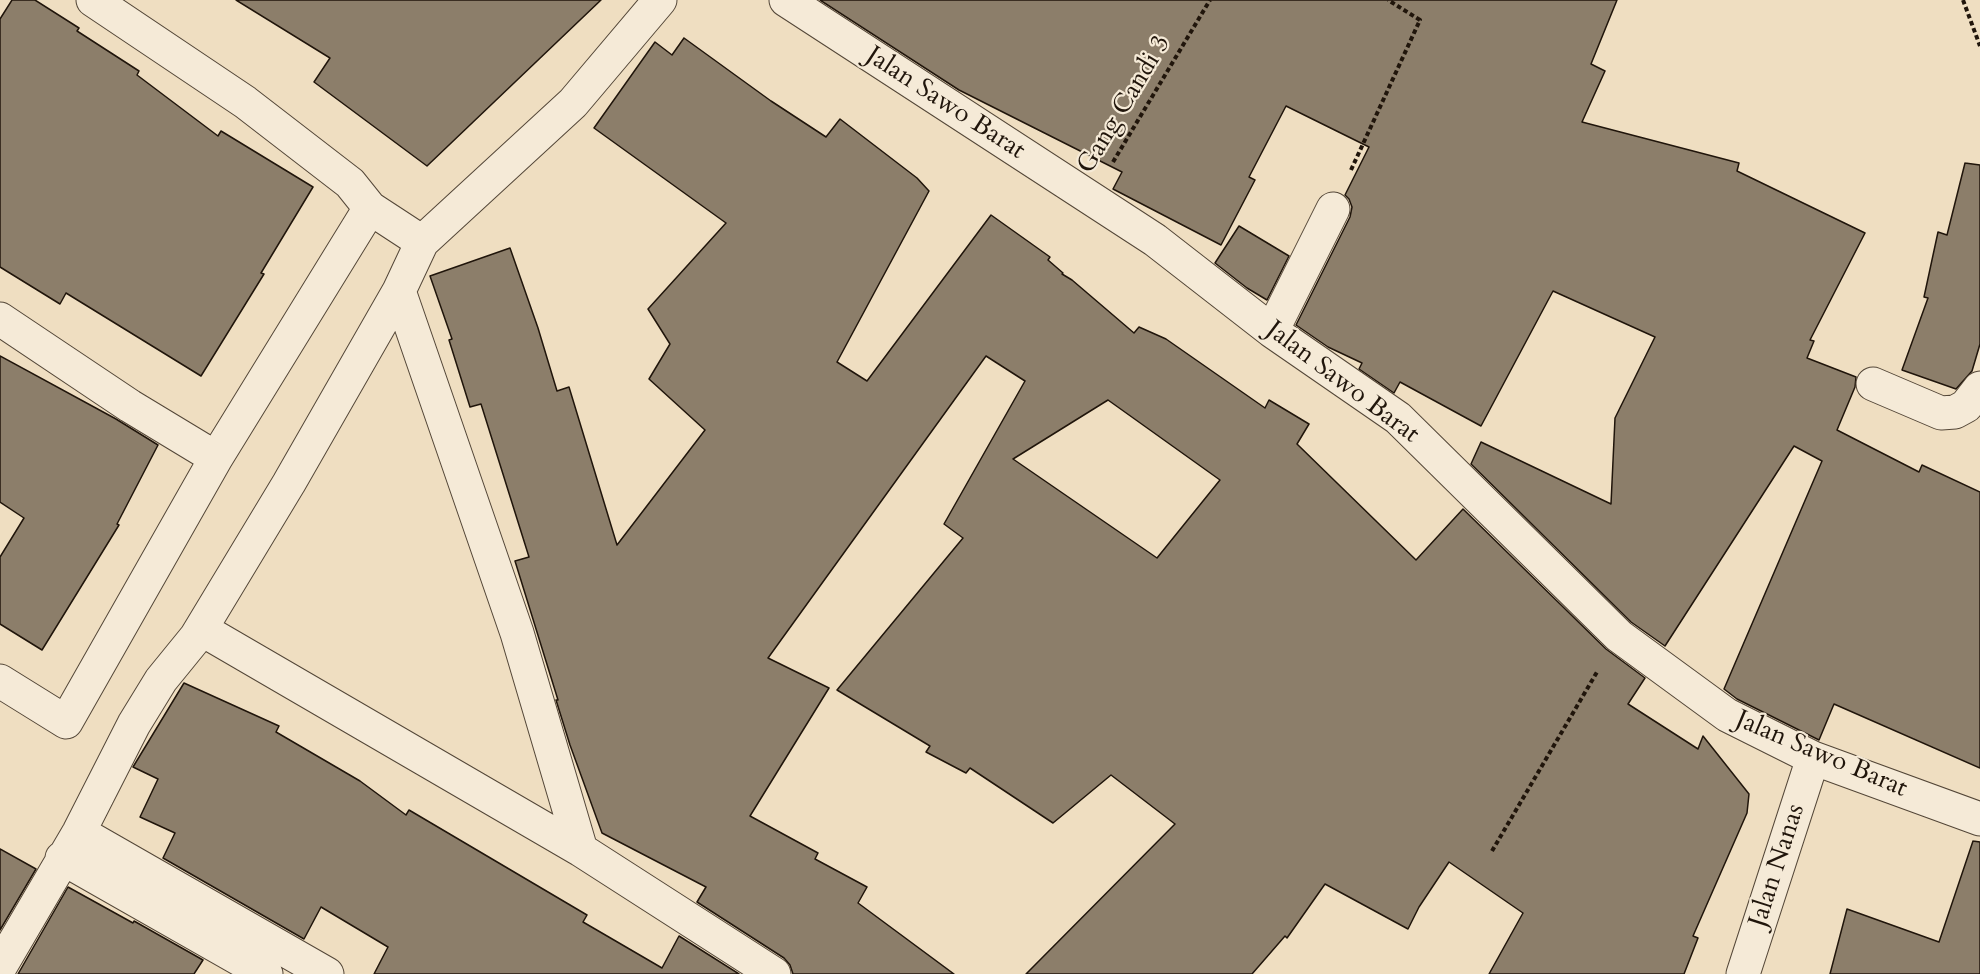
<!DOCTYPE html>
<style>
body{margin:0}
canvas{display:block;background:#efdec1}
</style>
<canvas width="1980" height="974"></canvas>
<script>
const context = document.querySelector('canvas').getContext('2d');
context.lineJoin = 'round';
function paint(path, color) { context.fillStyle = color; context.fill(path, 'evenodd'); }
const toPath = rows => new Path2D(rows.map(r => 'M' + r).join(''));
function trace(path, color, width, dash) { context.strokeStyle = color; context.lineWidth = width; context.lineCap = dash ? 'butt' : 'round'; context.setLineDash(dash || []); context.stroke(path); }
function label(font, color, halo, rows, align = 'center') {
  context.font = font + ' Cardo,serif'; context.lineWidth = 4.5; context.setLineDash([]); context.textBaseline = 'middle'; context.strokeStyle = halo; context.fillStyle = color; for (const [text, x, y, turn = 0] of rows) {
    context.save(); context.translate(x, y); context.rotate((+turn || 0) * Math.PI / 180); context.textAlign = isNaN(turn) ? turn : align; if (halo) context.strokeText(text, 0, 0); context.fillText(text, 0, 0); context.restore();
  }
}
const building = toPath([
 [12,0,35,0,79,28,77,31,139,71,137,75,218,136,221,131,313,187,261,273,264,274,201,376,66,293,60,304,0,267,0,19,12,0],
 [236,0,601,0,427,166,314,82,330,58,236,0],
 [820,0,1617,0,1591,64,1605,71,1582,122,1739,163,1737,171,1865,233,1810,340,1814,341,1807,358,1856,377,1855,387,1837,430,1919,472,1922,465,1980,492,1980,768,1834,704,1819,740,1737,699,1724,689,1822,461,1794,446,1665,646,1631,622,1471,464,1481,442,1611,504,1615,418,1655,337,1553,291,1481,426,1400,382,1394,393,1359,369,1362,363,1328,347,1296,325,1350,217,1352,207,1349,199,1345,195,1369,147,1286,106,1249,177,1255,180,1221,245,1113,189,1122,172,959,90,820,0],
 [684,38,771,101,826,137,840,119,917,178,929,191,837,362,867,381,991,215,1050,257,1048,260,1063,273,1062,274,1072,280,1134,333,1139,327,1166,339,1265,408,1269,400,1309,424,1297,444,1416,560,1463,509,1606,649,1645,678,1628,704,1698,749,1703,736,1749,794,1747,813,1693,936,1698,938,1684,974,1489,974,1523,913,1449,862,1419,907,1408,929,1325,884,1287,938,1285,936,1252,974,1026,974,1175,824,1111,775,1053,823,970,768,966,773,926,752,930,746,837,690,963,538,944,524,1025,381,986,356,768,658,829,688,750,816,818,853,815,859,867,887,858,903,954,974,793,974,790,965,784,958,697,902,706,887,602,833,570,745,556,700,558,700,515,561,529,557,481,404,470,407,449,340,452,339,430,276,510,248,538,328,557,391,569,387,617,545,705,430,649,379,670,344,648,309,726,223,594,128,655,42,672,55,684,38],
 [1108,400,1220,480,1157,558,1013,459,1108,400],
 [1965,163,1980,165,1980,344,1972,371,1956,389,1902,370,1928,298,1924,297,1938,232,1947,235,1965,163],
 [1239,226,1289,256,1267,300,1247,288,1215,263,1239,226],
 [0,356,116,419,158,445,117,524,119,525,42,650,0,624,0,557,24,518,0,502,0,356],
 [184,683,279,726,276,732,360,781,406,815,409,810,587,915,583,922,662,968,679,936,739,974,374,974,388,947,321,907,304,939,163,858,175,833,140,817,158,779,133,767,184,683],
 [1973,841,1980,842,1980,974,1830,974,1847,909,1939,942,1973,841],
 [0,849,36,869,0,930,0,849],
 [68,887,133,923,134,921,203,960,194,974,18,974,68,887]
]);
paint(building, '#8c7e6a');
trace(building, '#20150b', 1.5);
const street = toPath([
 [93,0,245,102,350,183,370,208,422,242],
 [786,0,1155,240,1272,331,1398,418,1619,636,1727,715,1813,758,1980,819],
 [399,291,517,633,581,850],
 [0,319,130,406,216,458],
 [1272,331,1333,209],
 [1873,384,1941,413,1955,412,1966,406,1980,388],
 [201,629,581,850,774,974],
 [0,681,66,722,216,458,370,208],
 [79,832,327,974],
 [62,858,266,974],
 [0,967,79,832,134,724,161,680,196,637,289,483,399,291,422,242,573,103,660,0],
 [1743,974,1813,758]
]);
trace(street, '#544738', 35);
trace(toPath([
 [1963,0,1980,46],
 [1113,162,1210,0],
 [1351,170,1420,20,1388,0],
 [1492,851,1597,672]
]), '#20150b', 4, [4.5, 3]);
trace(street, '#f5ead7', 33);
label('26px', '#20150b', '#f5ead7', [
 ["Jalan Sawo Barat",945,104,33],
 ["Gang Candi 3",1125,105,-59],
 ["Jalan Sawo Barat",1342,383,37],
 ["Jalan Sawo Barat",1821,755,23],
 ["Jalan Nanas",1778,866,-72]
]);
</script>
